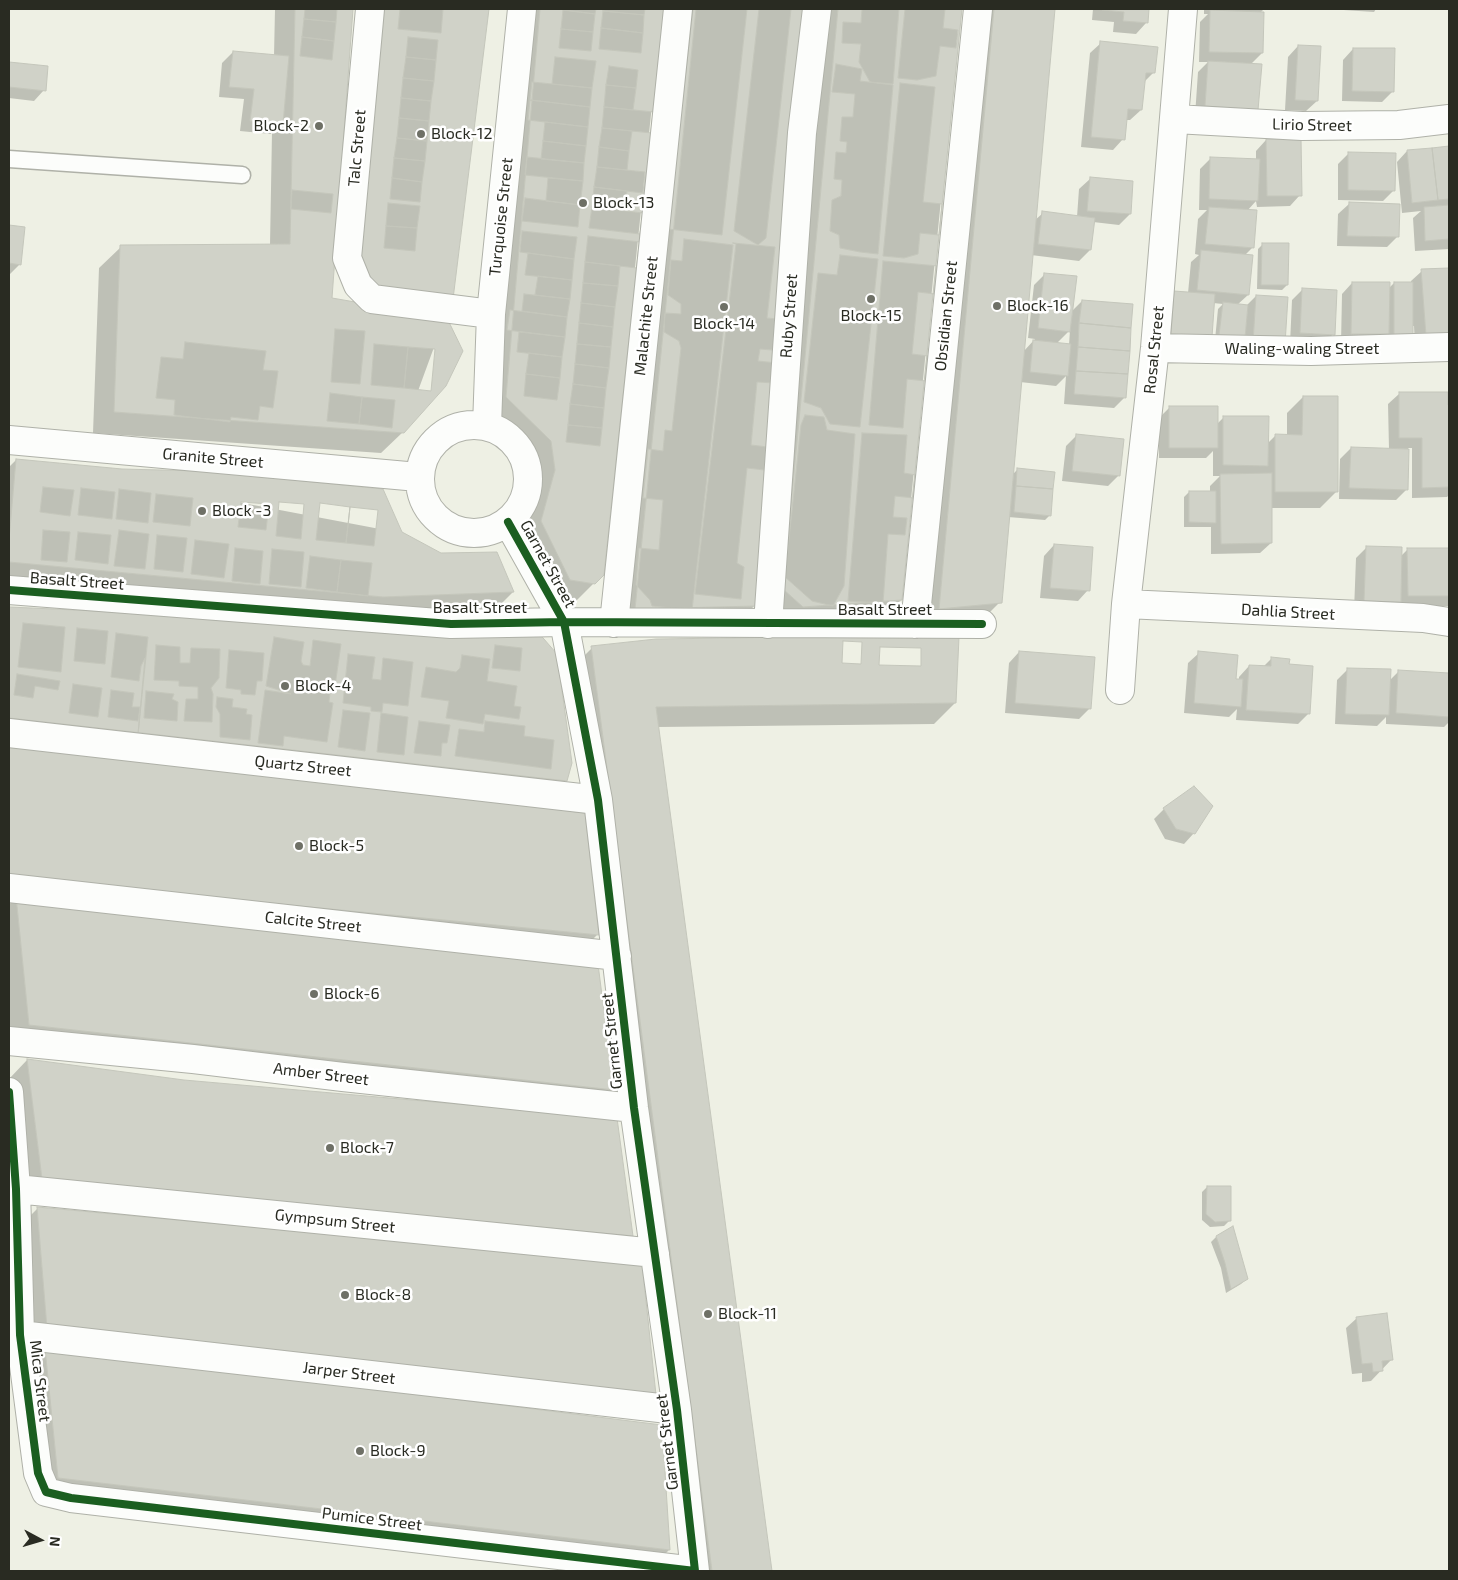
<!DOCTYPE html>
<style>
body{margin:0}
#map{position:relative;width:1458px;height:1580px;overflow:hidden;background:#eef0e4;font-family:"Exo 2",sans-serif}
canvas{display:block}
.frame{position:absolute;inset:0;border:10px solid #292b22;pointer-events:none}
.north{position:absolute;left:15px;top:1515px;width:50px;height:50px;-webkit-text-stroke:4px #fff;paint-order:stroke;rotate:96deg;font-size:14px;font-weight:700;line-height:20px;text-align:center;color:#292b22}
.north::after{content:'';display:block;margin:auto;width:18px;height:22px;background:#292b22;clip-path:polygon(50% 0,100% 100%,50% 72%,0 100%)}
</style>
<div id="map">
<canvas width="1458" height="1580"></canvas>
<div class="frame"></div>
<div class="north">N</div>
</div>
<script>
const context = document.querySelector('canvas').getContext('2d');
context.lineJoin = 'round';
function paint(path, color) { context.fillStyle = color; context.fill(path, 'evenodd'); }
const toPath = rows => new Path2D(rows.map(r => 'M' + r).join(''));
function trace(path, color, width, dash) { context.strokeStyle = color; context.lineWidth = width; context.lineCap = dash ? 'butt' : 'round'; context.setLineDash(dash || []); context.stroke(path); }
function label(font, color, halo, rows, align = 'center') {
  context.font = font + ' "Exo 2",sans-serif'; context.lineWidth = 5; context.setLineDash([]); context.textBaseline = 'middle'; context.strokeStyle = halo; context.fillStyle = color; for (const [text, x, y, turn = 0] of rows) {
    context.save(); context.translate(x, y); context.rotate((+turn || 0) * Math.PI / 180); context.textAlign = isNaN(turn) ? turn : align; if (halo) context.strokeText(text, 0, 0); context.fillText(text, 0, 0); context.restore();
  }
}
paint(toPath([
 [275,9,352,9,330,299,367,305,373,9,487,9,452,298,403,432,381,453,93,433,99,268,121,247,270,245,272,132,271,134,240,131,244,99,219,97,222,63,233,52,274,56],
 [522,9,662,9,603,574,573,604,549,600,520,543,534,492,530,462,486,418],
 [675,9,807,9,755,605,734,627,616,608],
 [819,9,960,9,901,600,880,621,781,627],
 [975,9,1053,9,1034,221,1043,213,1077,217,1079,189,1090,179,1130,214,1119,225,1093,222,1090,250,1079,261,1031,255,1023,352,1035,339,1028,338,1034,285,1045,274,1071,312,1082,301,1124,398,1114,408,1064,404,1066,376,1056,386,1020,382,1012,475,1018,469,1050,515,1045,520,1008,517,1000,602,979,623,919,629],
 [1070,330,1069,345,1057,343],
 [1093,9,1148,9,1146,23,1136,34,1113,32,1114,22,1092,20],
 [1204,9,1264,9,1260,13,1262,53,1250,65,1257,109,1195,116,1198,72,1208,62,1199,62,1200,22,1208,14,1204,14],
 [1328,9,1376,9,1374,12],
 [1101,43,1154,72,1143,83,1141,110,1130,120,1125,120,1123,139,1113,150,1081,147,1090,53],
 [1298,46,1317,101,1306,111,1285,110,1288,57],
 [1353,49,1393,91,1382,102,1342,101,1343,60],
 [9,63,47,67,44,90,34,101,9,98],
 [1266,140,1300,195,1290,206,1257,207,1256,201,1247,211,1253,247,1244,256,1248,295,1237,305,1246,306,1256,296,1284,343,1215,340,1218,309,1223,304,1213,303,1211,337,1161,344,1164,303,1175,292,1188,293,1191,262,1199,255,1195,254,1198,219,1207,210,1199,210,1200,169,1211,158,1256,160,1256,151],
 [1449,147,1449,249,1415,251,1413,218,1421,211,1402,213,1397,162,1407,151],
 [1349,153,1394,190,1383,201,1338,200,1338,164],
 [1349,204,1397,237,1387,247,1337,246,1338,214],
 [9,227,23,228,20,264,9,275],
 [1263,244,1287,285,1282,290,1257,289,1258,249],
 [1449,269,1449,344,1415,346,1414,326,1412,326,1389,346,1389,332,1377,344,1341,344,1342,294,1352,283,1388,289,1394,283,1411,283,1411,281,1422,271],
 [1303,289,1333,334,1323,345,1290,344,1292,300],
 [1399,394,1449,406,1449,495,1447,497,1412,498,1412,448,1408,448,1407,489,1396,500,1339,499,1340,459,1351,448,1389,449,1388,404],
 [1303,397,1336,492,1320,508,1271,508,1271,543,1260,553,1211,554,1211,527,1184,527,1184,497,1189,492,1210,492,1210,486,1220,476,1213,476,1213,451,1206,458,1159,458,1159,418,1170,407,1217,424,1224,417,1267,444,1275,436,1287,436,1287,413],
 [1077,435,1119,475,1108,486,1062,481,1066,446],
 [16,460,401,533,513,592,492,613,9,584,9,467],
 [1054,545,1088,590,1078,601,1040,598,1044,556],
 [1367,547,1401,556,1408,549,1449,549,1449,606,1397,606,1354,611,1356,558],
 [9,608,537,632,566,780,545,801,40,747,597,935,576,956,613,1090,592,1111,9,1045,9,905,12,901,9,901],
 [592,648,955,703,934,724,658,727,771,1571,688,1571,571,669],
 [1019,652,1090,708,1079,719,1005,713,1009,663],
 [1199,653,1235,680,1239,680,1239,677,1249,666,1263,667,1271,659,1288,665,1309,713,1298,724,1236,720,1237,709,1229,717,1184,713,1188,663],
 [1348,669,1389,681,1399,671,1449,674,1449,722,1444,727,1386,724,1386,717,1377,726,1335,724,1337,680],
 [1164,809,1194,833,1184,844,1165,839,1154,819],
 [27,1060,631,1236,610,1257,21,1200,9,1079],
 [1207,1187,1229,1221,1224,1226,1210,1227,1202,1220,1202,1192],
 [38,1208,321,1384,661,1426,669,1550,648,1571,37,1498,24,1370,44,1351,27,1349,17,1229],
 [1216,1237,1246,1279,1241,1284,1226,1293,1221,1268,1211,1242],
 [1357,1318,1392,1359,1371,1381,1362,1382,1362,1373,1352,1374,1346,1328]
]), '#0003');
const building = toPath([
 [295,9,353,9,332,298,447,318,463,351,446,386,404,433,114,412,120,245,290,244,295,9],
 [305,9,337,9,336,22,304,19,305,9],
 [382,9,489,9,453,299,377,293,357,259,382,9],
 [400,9,443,9,441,33,398,29,400,9],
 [540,9,664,9,604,575,595,584,570,580,541,521,555,470,551,441,506,397,540,9],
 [563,9,596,9,595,14,563,10,563,9],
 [603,9,645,9,644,15,603,11,603,9],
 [693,9,747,9,722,235,668,229,693,9],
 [696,9,808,9,757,606,635,609,696,9],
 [759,9,791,9,766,238,758,245,734,231,759,9],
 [838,9,962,9,902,600,803,607,783,589,838,9],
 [862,9,899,9,893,84,870,82,859,62,861,44,842,43,843,22,861,23,862,9],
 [905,9,945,9,943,28,958,30,956,48,940,46,936,76,917,80,898,78,905,9],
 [994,9,1055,9,1002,603,939,609,994,9],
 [1102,9,1149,9,1148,23,1123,21,1124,12,1102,10,1102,9],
 [563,10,595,14,593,32,561,29,563,10],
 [1210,10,1264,12,1263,53,1209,52,1210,10],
 [603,11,644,15,643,33,601,28,603,11],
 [304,19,336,22,334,41,302,37,304,19],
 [601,28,643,33,641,53,599,49,601,28],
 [561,29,593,32,591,51,559,48,561,29],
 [302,37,334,41,332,60,300,56,302,37],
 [408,37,438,40,436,60,406,57,408,37],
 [1100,41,1158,47,1155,73,1146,73,1142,110,1128,109,1125,140,1091,137,1100,41],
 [1298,45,1321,46,1318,101,1295,100,1298,45],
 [1353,48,1395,48,1394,92,1352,91,1353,48],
 [233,51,289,56,283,124,250,121,254,89,229,87,233,51],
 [406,57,436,60,434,81,403,78,406,57],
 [555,57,596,61,592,88,552,84,555,57],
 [1208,61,1262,64,1258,110,1205,106,1208,61],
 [9,62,48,66,46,91,9,87,9,62],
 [836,64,862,69,860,81,893,85,878,254,860,252,840,248,839,235,830,231,832,200,841,196,842,180,834,179,836,152,846,153,847,142,840,141,842,117,853,117,855,94,832,92,836,64],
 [609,66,638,70,636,88,606,85,609,66],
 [403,78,434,81,431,101,401,98,403,78],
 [532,82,592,88,590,107,530,100,532,82],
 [900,83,935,87,923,202,942,204,939,235,920,233,918,254,904,258,883,256,900,83],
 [606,85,636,88,633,110,604,107,606,85],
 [401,98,431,101,429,121,399,118,401,98],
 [530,100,590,107,588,127,528,120,530,100],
 [604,107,654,112,652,133,602,128,604,107],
 [399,118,429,121,427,141,397,138,399,118],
 [545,122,588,127,586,146,543,141,545,122],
 [602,128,632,131,629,151,599,147,602,128],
 [397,138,427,141,425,161,394,158,397,138],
 [1301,138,1302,196,1267,196,1266,139,1301,138],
 [543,141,586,146,584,163,541,159,543,141],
 [1449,146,1449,199,1438,200,1432,148,1449,146],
 [599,147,629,151,627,170,597,167,599,147],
 [1432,148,1438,200,1412,203,1407,150,1432,148],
 [1348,152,1396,153,1395,191,1348,190,1348,152],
 [527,157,584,163,583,181,525,175,527,157],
 [1210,157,1260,159,1258,201,1209,199,1210,157],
 [394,158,425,161,422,182,392,178,394,158],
 [597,167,645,172,643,193,594,187,597,167],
 [1090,177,1133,181,1131,214,1087,211,1090,177],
 [392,178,422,182,420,202,390,199,392,178],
 [548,178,583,181,580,205,546,201,548,178],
 [594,187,627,191,624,210,592,207,594,187],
 [292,190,333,194,331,213,291,209,292,190],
 [525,198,580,205,578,227,522,221,525,198],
 [1349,202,1400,204,1399,237,1347,236,1349,202],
 [388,203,420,206,417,228,386,226,388,203],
 [1449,205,1449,239,1425,241,1424,207,1449,205],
 [592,207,643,213,640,234,589,228,592,207],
 [1209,207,1257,210,1254,248,1205,244,1209,207],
 [1042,211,1095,218,1091,250,1038,244,1042,211],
 [9,225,25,227,21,265,9,263,9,225],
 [386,226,417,228,415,251,384,248,386,226],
 [522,231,577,237,574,259,520,252,522,231],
 [588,236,640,242,637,268,585,262,588,236],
 [684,239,733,245,692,610,652,606,650,600,636,585,639,548,659,550,663,500,643,498,648,449,663,451,665,430,672,431,681,348,679,341,664,332,665,313,681,314,681,304,668,295,671,260,682,261,684,239],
 [733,243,775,247,767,318,788,320,784,351,760,349,758,361,777,363,775,383,757,382,751,445,776,448,773,471,747,468,737,563,744,567,741,599,695,594,736,244,733,243],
 [1262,243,1289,243,1288,285,1261,285,1262,243],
 [1201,250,1253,255,1249,295,1197,290,1201,250],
 [528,253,574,259,572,280,525,275,528,253],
 [840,255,878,259,860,427,830,424,821,408,804,402,818,273,837,275,840,255],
 [883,261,938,266,935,294,918,292,912,354,928,356,926,381,907,379,903,428,869,425,883,261],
 [585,262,620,266,618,286,583,283,585,262],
 [1449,268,1449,334,1426,336,1421,269,1449,268],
 [1044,273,1077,276,1070,332,1038,328,1044,273],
 [538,276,572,280,570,299,535,295,538,276],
 [1352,282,1390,282,1389,334,1351,334,1352,282],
 [1394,282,1413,282,1413,341,1394,341,1394,282],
 [583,283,618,286,615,307,581,303,583,283],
 [1302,288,1337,290,1335,335,1300,333,1302,288],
 [1174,291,1215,294,1212,337,1171,334,1174,291],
 [524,294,570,299,567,317,522,311,524,294],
 [1256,295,1288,297,1285,344,1253,342,1256,295],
 [1082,300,1133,304,1131,328,1079,323,1082,300],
 [1223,302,1248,305,1245,338,1219,335,1223,302],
 [581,303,615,307,613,327,579,323,581,303],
 [510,310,567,317,565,337,507,330,510,310],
 [579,323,613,327,611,347,577,344,579,323],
 [1079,323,1131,328,1130,351,1078,347,1079,323],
 [335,329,365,331,360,384,331,382,335,329],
 [519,332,565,337,562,357,517,352,519,332],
 [1033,340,1071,344,1068,376,1030,372,1033,340],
 [185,342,266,351,263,370,278,371,273,408,260,406,258,420,231,417,230,422,174,415,175,400,156,398,161,357,183,359,185,342],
 [374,344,408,347,404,388,371,385,374,344],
 [577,344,611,347,609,368,575,364,577,344],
 [408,347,435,349,431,391,404,388,408,347],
 [1078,347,1130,351,1128,374,1076,371,1078,347],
 [529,353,562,357,560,378,526,374,529,353],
 [575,364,609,368,606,388,573,384,575,364],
 [1076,371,1128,374,1126,398,1074,394,1076,371],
 [526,374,560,378,557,400,524,396,526,374],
 [573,384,606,388,604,408,570,404,573,384],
 [1399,392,1448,392,1448,405,1449,405,1449,487,1422,488,1422,438,1399,438,1399,392],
 [330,393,362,397,359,424,327,421,330,393],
 [1303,396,1338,396,1338,492,1275,492,1275,434,1302,435,1303,396],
 [362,397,395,400,392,428,359,424,362,397],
 [570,404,604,408,602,428,568,425,570,404],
 [1169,406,1218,406,1218,448,1169,448,1169,406],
 [805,415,824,417,827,430,855,434,844,586,833,606,812,601,785,577,801,425,805,415],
 [1223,416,1269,416,1268,466,1223,465,1223,416],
 [568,425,602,428,600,446,566,442,568,425],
 [862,433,907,435,904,473,916,475,914,498,895,496,893,517,907,518,905,535,888,534,883,603,848,601,862,433],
 [1076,434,1124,439,1120,476,1072,471,1076,434],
 [1351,447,1409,449,1408,490,1349,488,1351,447],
 [16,459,122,469,200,471,234,474,383,489,402,532,441,553,497,552,514,592,383,597,9,562,9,540,16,459],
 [1017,468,1055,472,1053,489,1016,486,1017,468],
 [1272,473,1272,543,1221,544,1220,474,1272,473],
 [1016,486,1053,489,1051,516,1014,512,1016,486],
 [43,487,74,490,70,516,40,512,43,487],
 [81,488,115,492,112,519,78,515,81,488],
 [119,489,151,493,148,523,116,519,119,489],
 [1189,491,1216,491,1216,523,1189,522,1189,491],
 [156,494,193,498,190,526,153,522,156,494],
 [241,502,269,504,266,530,238,527,241,502],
 [279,502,304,504,301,539,276,536,279,502],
 [320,503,350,507,346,543,316,540,320,503],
 [350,507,378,510,374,546,346,543,350,507],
 [43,530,70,532,67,562,41,560,43,530],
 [119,530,149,534,145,569,114,566,119,530],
 [78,532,111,535,108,564,75,560,78,532],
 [157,535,187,538,183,572,154,569,157,535],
 [195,540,229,544,224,578,191,574,195,540],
 [1054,544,1093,547,1090,591,1050,588,1054,544],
 [1366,546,1402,547,1401,602,1364,601,1366,546],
 [235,548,263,551,260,584,232,581,235,548],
 [1407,548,1449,548,1449,596,1408,596,1407,548],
 [272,549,304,552,301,587,269,584,272,549],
 [310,556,341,560,337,592,306,588,310,556],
 [341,560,372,563,368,596,337,592,341,560],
 [9,607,537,631,557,654,572,763,567,781,9,718,9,607],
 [23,623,65,627,61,672,18,667,23,623],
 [77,628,108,631,105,664,74,661,77,628],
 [116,633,148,637,138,734,145,658,141,666,139,681,111,677,116,633],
 [274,637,304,642,301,661,303,665,310,666,313,640,341,644,334,693,330,693,329,702,333,703,327,742,284,736,283,746,258,743,265,690,291,694,266,686,274,637],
 [802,637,959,637,956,703,656,707,772,1571,712,1571,591,646,656,639,802,637],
 [843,641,862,642,861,664,842,663,843,641],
 [156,645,180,647,180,663,190,663,191,648,220,649,219,678,211,688,213,694,212,722,184,721,186,699,198,699,198,687,179,686,179,681,154,680,156,645],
 [495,645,522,648,520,671,492,668,495,645],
 [880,647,921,648,921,666,879,665,880,647],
 [229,650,264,653,262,681,257,681,255,695,241,694,241,690,226,688,229,650],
 [1019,651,1095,657,1091,709,1015,703,1019,651],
 [1198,651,1238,655,1236,679,1243,679,1241,707,1194,703,1198,651],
 [348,654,375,657,372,679,381,680,383,658,413,662,408,706,383,703,382,712,371,711,371,707,343,703,348,654],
 [462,655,490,659,487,681,517,686,514,706,521,707,519,719,485,714,483,724,446,718,449,701,421,697,426,667,456,672,460,668,462,655],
 [1271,657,1290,659,1289,664,1313,666,1310,714,1246,710,1249,665,1271,666,1271,657],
 [1347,668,1391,669,1389,715,1345,714,1347,668],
 [1398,670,1449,673,1449,717,1396,713,1398,670],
 [17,674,60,681,58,690,35,686,33,698,14,695,17,674],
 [73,684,102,688,98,717,69,713,73,684],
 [111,690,134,693,132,707,140,707,138,721,108,717,111,690],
 [146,691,174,694,172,699,178,702,177,721,144,718,146,691],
 [217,697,233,699,232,707,247,709,246,714,252,715,250,740,220,737,220,714,216,707,217,697],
 [343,710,370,713,365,751,338,747,343,710],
 [381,713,408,717,404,755,377,752,381,713],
 [419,721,450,725,447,743,442,743,441,756,414,753,419,721],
 [485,721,525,726,524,736,554,740,551,769,455,756,459,729,484,732,485,721],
 [9,742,585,813,599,935,9,878,9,742],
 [1194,786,1213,806,1195,834,1176,829,1163,808,1194,786],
 [16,896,598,964,614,1090,29,1025,16,896],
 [27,1059,184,1080,617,1118,633,1236,42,1179,27,1059],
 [1207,1186,1231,1186,1231,1221,1215,1222,1206,1214,1207,1186],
 [37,1207,642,1263,656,1395,47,1328,37,1207],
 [1233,1226,1248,1279,1231,1289,1225,1263,1216,1236,1233,1226],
 [1387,1313,1393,1360,1382,1361,1383,1371,1373,1372,1372,1363,1362,1364,1356,1317,1387,1313],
 [45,1348,662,1425,670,1550,58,1478,45,1348]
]);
paint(building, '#d0d2c8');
trace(building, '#c4c6bb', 1);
const lane = toPath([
 [9,159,242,175]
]);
const street = toPath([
 [370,9,347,258,358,285,372,299,491,314],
 [1175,119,1302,126,1399,125,1449,119],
 [1155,348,1311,351,1449,347],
 '420 479a54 54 0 1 1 108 0a54 54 0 1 1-108 0Z',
 [487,426,491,314,522,9],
 [9,440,418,477],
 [508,522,564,622,598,800,634,1108,677,1410,695,1571],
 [9,590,451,624,564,622,982,624],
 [1126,604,1423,618,1449,622],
 [614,623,678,9],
 [768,624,802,133,817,9],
 [915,624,978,9],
 [1120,690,1126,604,1155,348,1183,9],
 [9,733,598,800],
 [9,888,617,956],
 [9,1041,193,1059,343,1077,634,1108],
 [9,1092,16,1189,20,1335,38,1473,46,1492,71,1498,695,1571],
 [16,1189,655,1253],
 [20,1335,677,1410]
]);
trace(lane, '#afb1a8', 19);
trace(street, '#afb1a8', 30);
trace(lane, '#fcfdfb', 16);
trace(street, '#fcfdfb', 28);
trace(toPath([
 [508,522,564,622,598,800,634,1108,677,1410,695,1571],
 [9,590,451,624,564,622,982,624],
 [9,1092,16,1189,20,1335,38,1473,46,1492,71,1498,695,1571]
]), '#1b5e20', 8);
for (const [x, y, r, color] of [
 [319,126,5,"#6e7066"],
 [421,134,5,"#6e7066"],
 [583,203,5,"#6e7066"],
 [871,299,5,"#6e7066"],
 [997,306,5,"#6e7066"],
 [724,307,5,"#6e7066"],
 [202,511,5,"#6e7066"],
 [285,686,5,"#6e7066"],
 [299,846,5,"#6e7066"],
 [314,994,5,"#6e7066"],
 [330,1148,5,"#6e7066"],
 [345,1295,5,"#6e7066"],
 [708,1314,5,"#6e7066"],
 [360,1451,5,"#6e7066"]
]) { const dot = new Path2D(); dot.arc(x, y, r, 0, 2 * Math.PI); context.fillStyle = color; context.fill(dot); trace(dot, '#fff', 2); }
label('16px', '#292b22', '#fff', [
 ["Lirio Street",1312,125,1],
 ["Talc Street",357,148,-85],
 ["Turquoise Street",501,217,-84],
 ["Malachite Street",646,316,-84],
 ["Ruby Street",789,316,-86],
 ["Obsidian Street",946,316,-84],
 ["Waling-waling Street",1302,349],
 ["Rosal Street",1154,350,-84],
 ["Granite Street",213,458,5],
 ["Garnet Street",548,564,61],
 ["Basalt Street",77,581,4],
 ["Basalt Street",480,608],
 ["Basalt Street",885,610],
 ["Dahlia Street",1288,612,3],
 ["Quartz Street",303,766,6],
 ["Calcite Street",313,922,6],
 ["Garnet Street",612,1041,-96],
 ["Amber Street",321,1074,7],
 ["Gympsum Street",335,1221,6],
 ["Jarper Street",349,1373,7],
 ["Mica Street",40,1381,83],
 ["Garnet Street",667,1442,-97],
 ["Pumice Street",372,1519,7]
]);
label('16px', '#292b22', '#fff', [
 ["Block-2",309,126,"right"],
 ["Block-12",431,134],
 ["Block-13",593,203],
 ["Block-16",1007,306],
 ["Block-15",871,316,"center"],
 ["Block-14",724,324,"center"],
 ["Block -3",212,511],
 ["Block-4",295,686],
 ["Block-5",309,846],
 ["Block-6",324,994],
 ["Block-7",340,1148],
 ["Block-8",355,1295],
 ["Block-11",718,1314],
 ["Block-9",370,1451]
], 'left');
</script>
